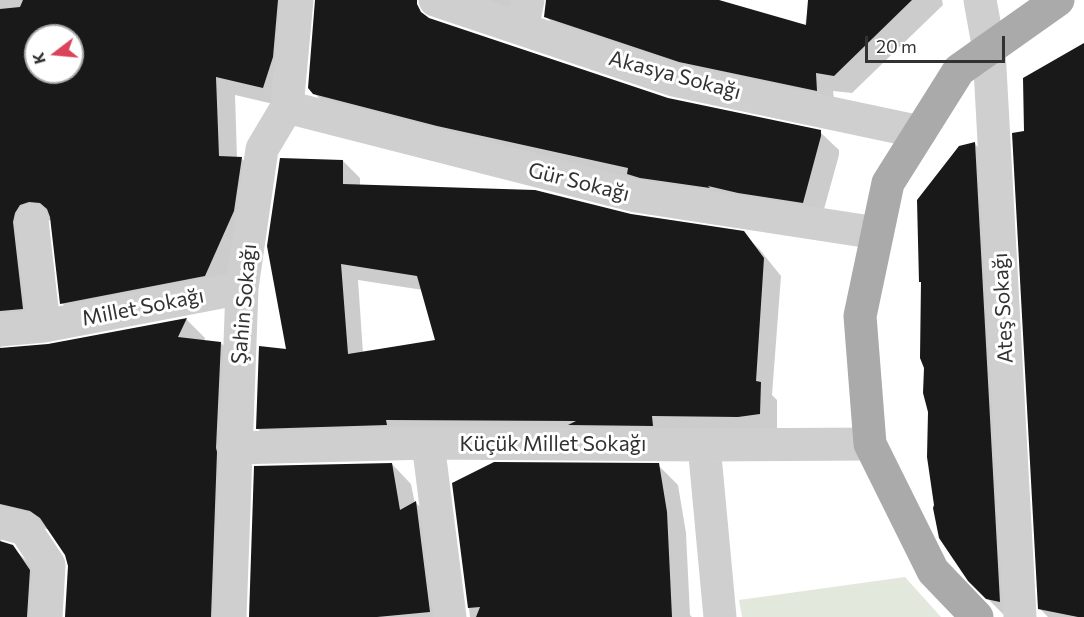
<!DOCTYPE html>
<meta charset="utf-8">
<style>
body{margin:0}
#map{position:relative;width:1084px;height:617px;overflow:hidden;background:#fff;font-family:Commissioner,sans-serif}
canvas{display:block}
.north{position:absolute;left:24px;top:24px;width:60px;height:60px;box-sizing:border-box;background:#fff;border:2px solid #adadad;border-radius:50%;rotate:254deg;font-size:16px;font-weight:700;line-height:24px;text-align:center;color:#323232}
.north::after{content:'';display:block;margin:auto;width:21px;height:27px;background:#da4359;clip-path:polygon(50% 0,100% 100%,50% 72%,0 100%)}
.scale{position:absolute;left:865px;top:36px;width:140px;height:27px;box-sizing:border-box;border:3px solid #323232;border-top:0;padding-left:8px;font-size:18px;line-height:21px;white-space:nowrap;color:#323232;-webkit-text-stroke:4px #fff;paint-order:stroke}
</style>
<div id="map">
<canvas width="1084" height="617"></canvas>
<div class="north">K</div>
<div class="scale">20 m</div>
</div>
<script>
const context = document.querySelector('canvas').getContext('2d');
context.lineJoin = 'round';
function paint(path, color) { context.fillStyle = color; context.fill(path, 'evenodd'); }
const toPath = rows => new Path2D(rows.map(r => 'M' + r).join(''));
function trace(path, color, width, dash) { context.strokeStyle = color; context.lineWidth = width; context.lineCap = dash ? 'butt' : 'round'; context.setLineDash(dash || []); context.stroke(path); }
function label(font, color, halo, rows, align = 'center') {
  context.font = font + ' Commissioner,sans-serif'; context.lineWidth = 6; context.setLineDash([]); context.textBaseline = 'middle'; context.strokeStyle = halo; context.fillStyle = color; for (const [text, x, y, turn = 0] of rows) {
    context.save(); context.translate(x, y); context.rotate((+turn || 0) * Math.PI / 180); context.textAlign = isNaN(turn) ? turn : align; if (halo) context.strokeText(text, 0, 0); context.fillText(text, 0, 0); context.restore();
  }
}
paint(toPath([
 [905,577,941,617,742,617,739,600]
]), '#e3e8dc');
paint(toPath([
 [0,0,309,0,282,106,235,95,237,158,241,158,261,178,225,295,81,323,62,303,52,221,50,220,40,225,42,328,2,342,0,350,46,346,186,319,205,338,204,341,221,343,240,363,231,617,66,617,69,566,66,555,50,530,26,523,1,536,1,543,12,547,33,567,47,617,0,617],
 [36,36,72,36,72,72,36,72],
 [319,0,383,0,498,56,668,99,820,132,839,150,839,155,821,220,334,113,314,93],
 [461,0,541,0,528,14],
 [548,0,715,0,805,26,809,0,942,0,943,5,852,93,833,91,835,108,564,34,545,16],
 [1084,45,1084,617,1048,617,1040,609,1026,132],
 [975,144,991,161,1004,615,969,580],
 [343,161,360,178,360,186,631,216,743,233,760,250,781,276,772,395,777,400,777,430,274,445,257,428,287,350],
 [358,280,423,290,437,341,363,353],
 [392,464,411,484,415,504,416,503,435,522,447,617,250,617],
 [658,465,678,485,686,533,690,615,692,617,470,617,454,484]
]), '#0003');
paint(toPath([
 [23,0,278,0,273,57,263,88,216,77,219,156,242,157,234,211,205,276,60,304,50,217,47,209,40,203,29,202,20,205,15,213,13,222,23,309,0,311,0,9,20,7],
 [36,36,72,36,72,72,36,72],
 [315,0,417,0,417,4,421,12,429,18,668,98,821,130,821,136,803,203,738,193,708,186,710,188,640,178,627,174,628,168,437,126,313,94,308,88],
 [546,0,719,0,806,25,808,0,912,0,834,76,816,73,817,91,679,62,544,17],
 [1084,43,1084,617,1078,617,1038,609,1012,133,1024,131,1023,78],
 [975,142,1000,602,986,599,968,581,939,538,933,508,934,505,927,457,928,412,923,393,924,368,920,358,921,282,919,282,917,200,959,146],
 [280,158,343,160,343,184,535,190,631,214,744,231,764,258,756,381,761,382,760,414,738,417,652,416,653,426,568,425,576,421,386,420,387,425,256,429,259,346,286,349,267,246],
 [341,264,417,276,435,340,348,354],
 [187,318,178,337,221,342,216,448,217,452,211,617,65,617,68,566,65,555,40,518,30,511,0,504,0,348,48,344],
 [494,462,659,463,667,512,672,617,476,617,480,607,468,608,452,483],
 [392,463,400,510,416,501,430,612,377,617,249,617,254,466],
 [0,541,13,545,30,570,27,617,0,617]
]), '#191919');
trace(toPath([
 [435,0,674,80,920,132],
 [980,0,989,50,1020,617],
 [522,29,528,0],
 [287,107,636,196,877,233],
 [32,220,44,326],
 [0,330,44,326,242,288],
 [428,443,450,617],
 [704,445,720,617],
 [235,448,428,443,704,445,870,444],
 [0,522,25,529,49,565,46,617],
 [230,617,242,288,262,149,287,107,297,0]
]), '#cfcfcf', 33);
trace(toPath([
 [977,617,933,571,870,444,860,316,888,183,959,70,1058,0]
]), '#aaa', 33);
label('21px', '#323232', '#fff', [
 ["Akasya Sokağı",675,75,15],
 ["Gür Sokağı",579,182,14],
 ["Şahin Sokağı",244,304,-85],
 ["Millet Sokağı",143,307,-11],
 ["Ateş Sokağı",1003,308,-93],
 ["Küçük Millet Sokağı",553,444]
]);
</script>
